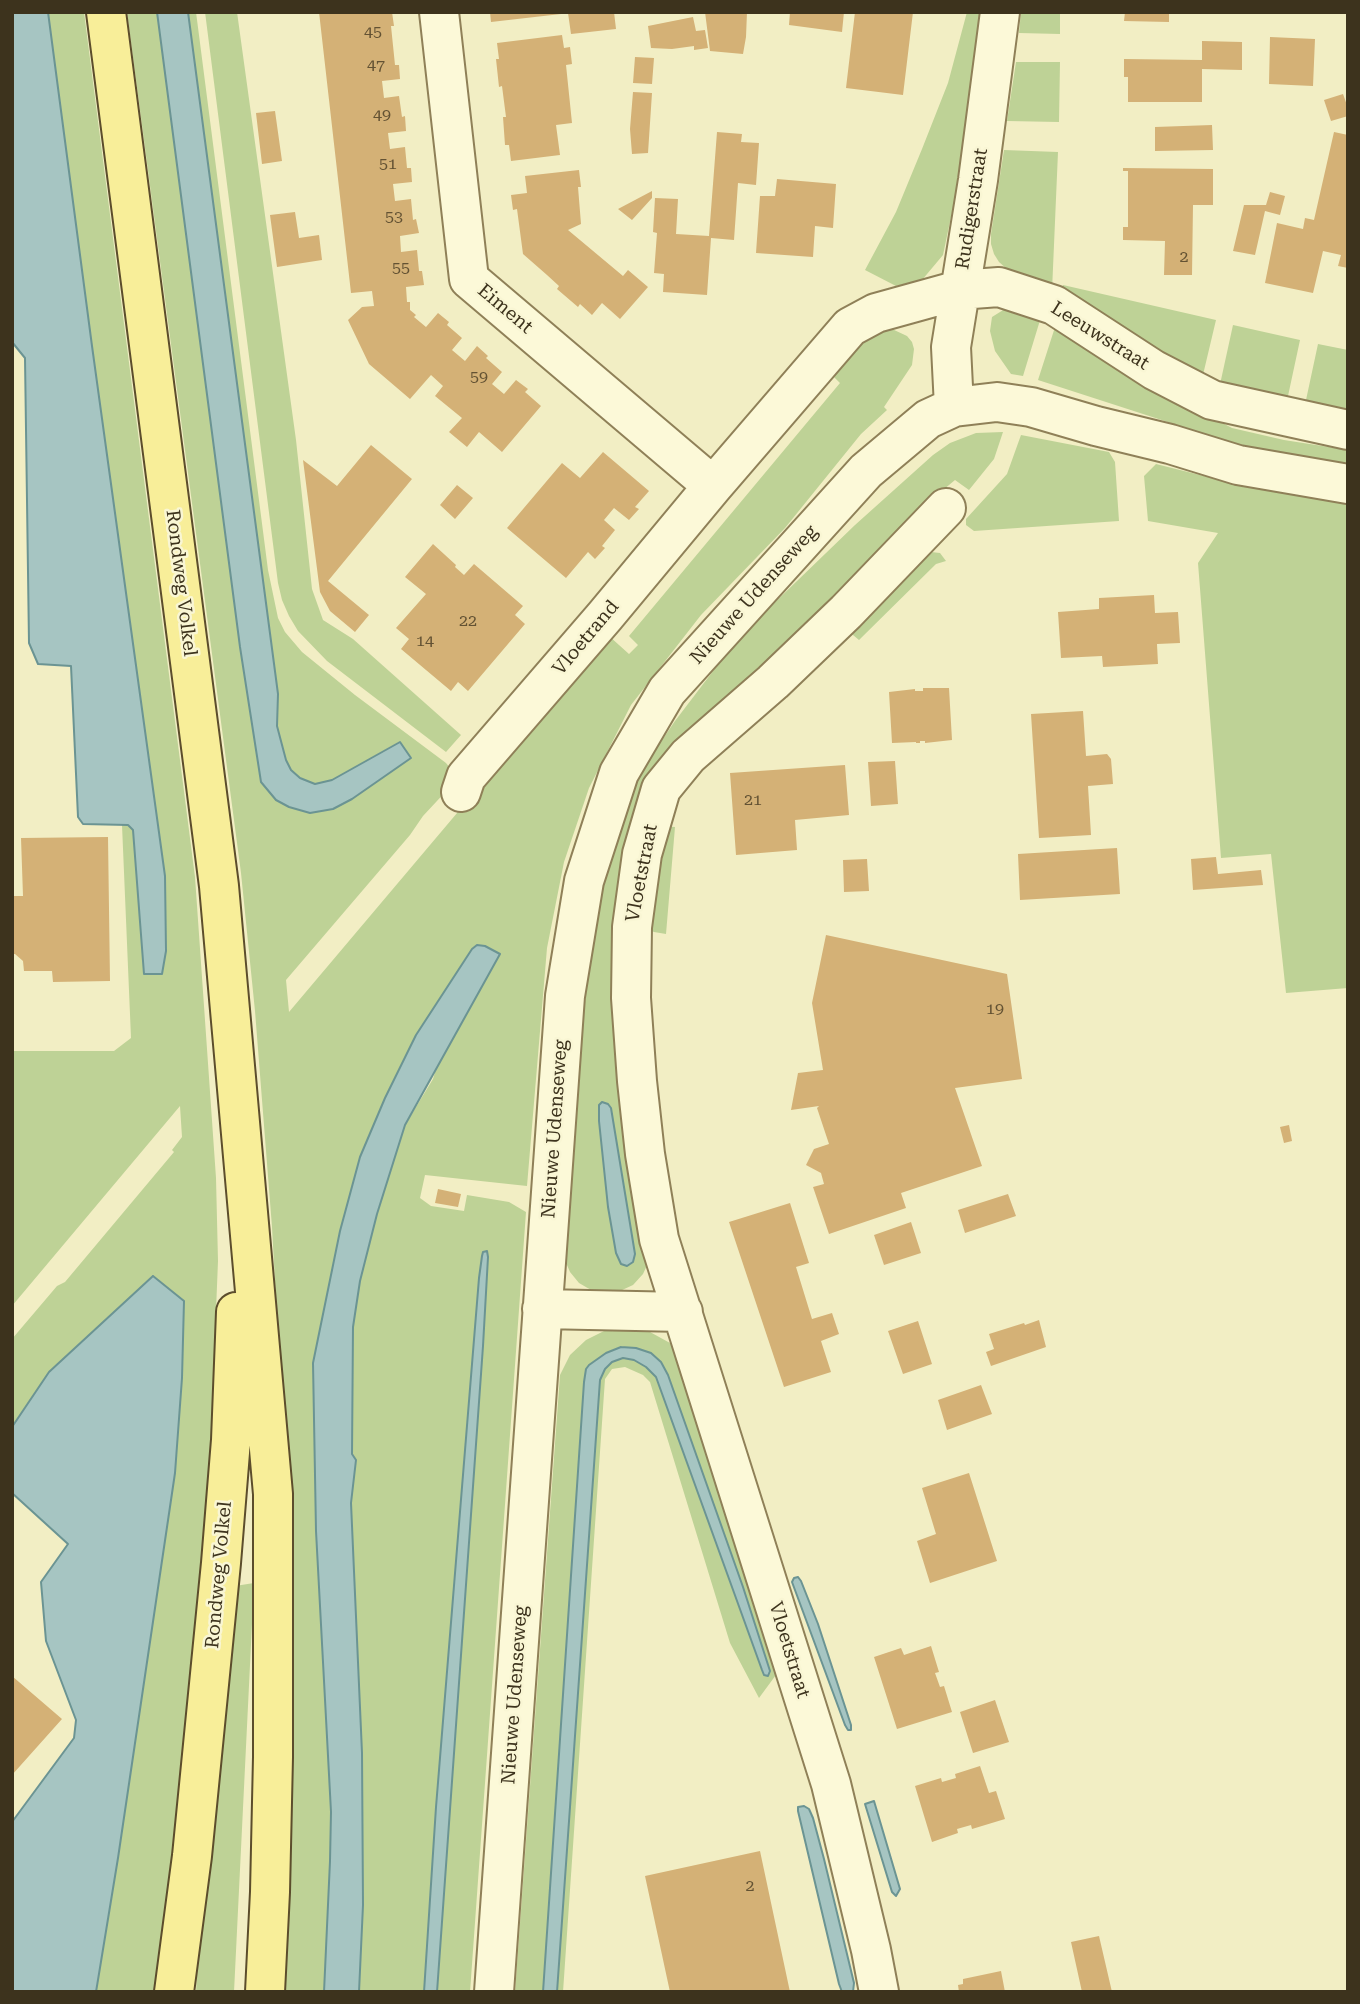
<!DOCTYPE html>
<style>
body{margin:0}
#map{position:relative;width:1360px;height:2004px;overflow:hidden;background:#f2eec4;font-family:"Roboto Serif",serif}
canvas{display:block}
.frame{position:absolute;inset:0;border:14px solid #3d331d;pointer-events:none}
</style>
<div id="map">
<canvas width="1360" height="2004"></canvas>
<div class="frame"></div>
</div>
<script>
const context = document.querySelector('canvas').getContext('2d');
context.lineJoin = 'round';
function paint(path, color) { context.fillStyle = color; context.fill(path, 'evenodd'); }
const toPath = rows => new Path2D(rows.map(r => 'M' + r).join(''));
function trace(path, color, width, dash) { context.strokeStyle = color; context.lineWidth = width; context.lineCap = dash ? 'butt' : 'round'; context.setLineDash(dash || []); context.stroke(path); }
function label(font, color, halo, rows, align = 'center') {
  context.font = font + ' "Roboto Serif",serif'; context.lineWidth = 5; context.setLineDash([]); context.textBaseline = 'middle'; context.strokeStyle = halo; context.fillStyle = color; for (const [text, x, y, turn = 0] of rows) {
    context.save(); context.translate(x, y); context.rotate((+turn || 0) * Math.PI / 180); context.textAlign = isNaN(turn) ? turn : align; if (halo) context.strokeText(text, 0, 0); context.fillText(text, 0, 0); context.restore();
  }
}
paint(toPath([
 [48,12,84,12,195,877,216,1178,218,1261,214,1360,213,1516,159,1992,84,1992,117,1803,49,1372,12,1427,12,1339,57,1286,65,1282,174,1152,172,1150,182,1137,180,1106,12,1306,12,1051,114,1051,131,1038,122,825,129,825,133,830,144,974,165,876,92,346],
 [127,12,157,12,240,647,261,782,289,807,310,813,333,809,352,799,401,763,399,742,332,780,315,784,300,778,291,770,286,760,279,740,276,715,278,694,188,12,196,12,268,570,278,618,285,632,302,652,355,695,446,763,450,768,450,787,423,816,410,835,286,980,289,1012,555,697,609,636,629,654,638,645,629,636,840,383,833,376,857,347,878,332,892,329,907,336,912,342,914,349,912,365,884,407,887,410,861,434,785,528,701,615,631,705,589,788,564,862,547,948,527,1186,425,1175,420,1198,431,1206,464,1211,467,1195,509,1202,526,1212,470,1992,437,1992,483,1346,488,1257,487,1251,482,1256,479,1278,469,1401,436,1807,424,1992,359,1992,363,1905,362,1753,351,1503,356,1460,352,1454,353,1327,360,1281,377,1214,405,1125,433,1079,472,949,416,1035,385,1098,360,1157,340,1231,313,1363,316,1531,331,1812,330,1861,324,1992,277,1992,282,1409,272,1227,255,1011,241,873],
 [205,12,237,12,296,440,312,589,323,620,353,639,461,735,446,752,327,661,298,631,289,616,282,600,278,583],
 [967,12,983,12,968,136,943,255,922,280,896,286,865,270,896,212,922,149,948,83],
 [1021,12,1060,12,1060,34,1019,33],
 [1016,62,1060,62,1059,122,1007,121],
 [1004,150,1058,152,1052,291,1007,269,999,262,994,254,991,244,991,234],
 [1063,285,1216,320,1202,379,1061,294],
 [1008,307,1041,317,1023,376,1011,374,995,351,990,331,992,317],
 [1056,324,1171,396,1232,428,1284,440,1348,450,1348,466,1281,455,1242,446,1038,380],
 [1233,325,1300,340,1285,410,1219,389],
 [1318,344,1348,350,1348,420,1303,414],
 [1003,432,994,459,969,490,955,480,925,505,635,818,649,1261,643,1274,633,1285,620,1291,605,1293,591,1290,579,1283,570,1272,564,1258,582,1026,596,913,613,845,639,774,675,721,739,637,855,525,933,455,950,443,976,433],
 [599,1121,632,1242,635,1254,616,1253,608,1207],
 [1021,435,1109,452,1115,462,1119,521,974,531,966,525,966,519,1007,474],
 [1156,464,1244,486,1348,502,1348,988,1286,993,1271,854,1221,858,1198,563,1218,533,1148,521,1144,476],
 [922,551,940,553,946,561,936,564,859,640,847,630],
 [661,826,675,827,666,934,654,932,643,927],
 [629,1328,650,1332,670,1343,684,1360,784,1664,759,1698,730,1643,650,1382,643,1375,625,1367,612,1369,605,1379,563,1992,557,1992,600,1379,605,1369,612,1362,623,1358,634,1360,646,1367,656,1377,762,1670,764,1675,770,1671,743,1587,668,1375,661,1363,651,1353,621,1347,584,1382,543,1992,515,1992,560,1375,570,1355,586,1340,606,1330],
 [254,1583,234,1992,196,1992,207,1801,235,1586]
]), '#bed296');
const water = toPath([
 [12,12,48,12,92,346,165,876,166,951,162,974,144,974,133,830,128,825,83,824,78,817,71,666,38,664,29,643,25,358,12,342,12,12],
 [157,12,188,12,278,694,277,726,286,760,291,770,300,778,315,784,332,780,400,742,411,758,352,799,333,809,310,813,289,807,276,800,261,782,240,647,157,12],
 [477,945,485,946,500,954,405,1125,377,1214,360,1281,353,1327,352,1454,356,1460,351,1503,362,1753,363,1905,359,1992,324,1992,330,1861,331,1812,316,1531,313,1363,340,1231,360,1157,385,1098,416,1035,472,949,477,945],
 [602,1102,608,1104,611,1108,635,1254,633,1262,627,1266,621,1264,616,1253,608,1207,599,1121,599,1105,602,1102],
 [487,1251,488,1257,483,1346,437,1992,424,1992,436,1807,469,1401,479,1278,482,1256,483,1252,487,1251],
 [153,1276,184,1301,182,1378,175,1473,118,1858,96,1992,12,1992,12,1822,74,1738,76,1720,46,1641,41,1582,68,1544,12,1493,12,1427,49,1372,153,1276],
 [621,1347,636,1348,651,1353,661,1362,668,1375,743,1587,770,1671,768,1676,764,1675,762,1670,656,1377,646,1367,634,1360,623,1358,612,1362,605,1369,600,1380,557,1992,543,1992,584,1382,586,1369,589,1365,606,1353,621,1347],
 [798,1577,801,1581,818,1624,851,1725,851,1730,848,1730,845,1725,792,1582,794,1578,798,1577],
 [874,1801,900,1889,896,1896,892,1892,865,1804,874,1801],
 [804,1806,809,1809,813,1818,824,1859,854,1983,853,1992,842,1992,839,1984,798,1811,798,1807,804,1806]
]);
paint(water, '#a6c5c2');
trace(water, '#6b9493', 2);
paint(toPath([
 [319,12,374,12,374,14,392,12,394,26,391,26,395,65,399,65,400,79,382,81,384,98,399,96,402,117,405,116,406,131,388,133,390,149,405,147,407,168,411,168,412,182,393,184,395,201,411,199,413,220,416,219,419,233,400,236,401,252,417,250,419,271,422,271,424,285,406,287,407,302,410,302,410,310,416,315,414,317,426,327,438,313,449,322,447,325,462,338,452,350,465,361,477,346,488,356,486,358,502,372,492,384,504,394,516,380,528,389,525,392,541,406,502,452,479,432,467,447,449,432,462,418,435,396,443,386,431,375,410,399,369,364,348,320,362,307,374,306,372,291,351,293],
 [490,12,561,12,561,14,491,22],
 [578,12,614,12,616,29,571,34,568,13],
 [705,12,747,12,746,37,743,54,710,51],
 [790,12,844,12,842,32,789,25],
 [855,12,913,12,903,95,846,88],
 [1125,12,1169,12,1169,22,1124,21],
 [693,17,696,31,705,30,708,48,694,50,694,46,672,49,651,48,648,26],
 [562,35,564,48,570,47,572,64,566,65,572,123,556,125,560,155,511,161,509,145,505,145,503,117,506,117,502,86,499,87,496,59,499,59,497,43],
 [1270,37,1315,39,1313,86,1269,84],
 [1202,41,1242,42,1242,70,1202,69,1202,102,1128,102,1128,77,1124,77,1124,59,1202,60],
 [635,57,654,58,652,84,633,83],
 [633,92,652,93,648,153,632,154,630,129],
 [1343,94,1348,108,1348,116,1331,121,1324,100],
 [275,111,282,161,262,164,256,113],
 [1212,125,1213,150,1155,151,1155,127],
 [717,132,742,134,741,142,759,143,756,185,738,183,734,240,711,238,707,295,663,292,664,274,654,273,657,233,653,232,655,198,678,199,676,234,709,236],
 [1334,132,1348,135,1348,268,1338,266,1341,255,1323,251,1313,293,1265,283,1277,223,1303,229,1305,218,1314,220],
 [1123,168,1213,169,1213,205,1193,205,1192,275,1164,275,1165,241,1123,240,1123,227,1128,227,1128,171,1123,171],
 [579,170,581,187,578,187,581,224,568,230,623,276,628,270,648,287,620,319,602,303,592,315,580,304,578,307,557,289,559,286,547,275,523,254,517,209,513,210,511,195,527,193,525,176],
 [777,179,836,184,833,228,815,226,813,257,756,253,760,196,775,196],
 [652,191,652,198,632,220,618,209],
 [1270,192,1285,196,1280,215,1265,211,1255,255,1233,251,1244,205,1266,205],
 [295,212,299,238,319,235,322,260,277,267,270,215],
 [371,445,412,479,328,581,369,615,355,632,330,611,320,592,303,460,337,486],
 [603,452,649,491,635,507,639,509,629,520,614,508,604,520,615,530,602,546,605,548,595,559,588,552,566,578,507,528,562,463,580,478],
 [457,485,473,498,455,519,440,505],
 [433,544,456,565,455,567,464,575,474,564,523,606,515,615,525,624,468,691,458,682,451,691,401,649,409,639,396,628,426,594,405,577],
 [1154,595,1155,613,1178,612,1180,643,1157,644,1158,664,1103,667,1102,656,1061,658,1058,612,1099,609,1099,598],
 [923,688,949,688,952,740,925,743,925,741,920,741,920,743,916,743,916,742,892,743,889,692,915,689,915,691,923,691],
 [1083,711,1086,756,1107,754,1111,759,1113,784,1088,786,1091,835,1039,838,1031,714],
 [895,761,898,804,871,806,868,762],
 [845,765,849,815,795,820,797,850,736,855,730,773],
 [108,837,110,981,53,982,52,971,24,971,23,961,15,954,12,954,12,896,23,896,21,838],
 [1117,848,1120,894,1020,900,1018,854],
 [1216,857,1218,874,1261,870,1263,885,1193,890,1191,859],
 [867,859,869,891,844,892,843,860],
 [826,935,1007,974,1022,1079,955,1088,982,1166,901,1193,906,1208,829,1234,813,1187,824,1184,821,1173,806,1165,814,1149,829,1144,817,1108,819,1106,791,1110,798,1073,823,1070,812,1003],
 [1289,1125,1292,1141,1284,1143,1280,1127],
 [438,1189,461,1194,458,1207,435,1203],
 [1008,1194,1016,1216,965,1233,958,1210],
 [790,1203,809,1263,796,1267,812,1319,832,1313,839,1334,821,1341,831,1372,784,1387,729,1222],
 [911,1222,921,1253,884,1265,874,1235],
 [1039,1320,1046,1347,991,1366,986,1352,994,1349,989,1334,1024,1323,1025,1325],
 [918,1321,932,1364,903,1374,888,1331],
 [981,1385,992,1414,947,1430,938,1400],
 [969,1473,997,1561,930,1583,917,1541,936,1534,922,1488],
 [931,1646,939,1672,935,1673,940,1687,944,1686,952,1712,897,1729,874,1657,901,1648,904,1655],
 [12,1676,62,1719,12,1775],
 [995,1700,1009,1742,973,1753,960,1712],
 [980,1766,989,1793,996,1791,1005,1819,972,1829,971,1825,957,1829,958,1833,932,1842,915,1786,941,1778,942,1782,956,1778,955,1774],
 [760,1851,790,1992,670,1992,645,1876],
 [1099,1936,1112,1992,1082,1992,1071,1942],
 [1001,1971,1005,1992,959,1992,958,1985,963,1984,963,1979]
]), '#d4b176');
const minor = toPath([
 [439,12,469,279,713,486],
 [954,407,951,347,978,180,1000,12],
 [461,792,466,777,605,616,713,486,850,327,876,313,959,290,999,287,1054,305,1154,370,1212,400,1348,430],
 [542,1309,683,1312],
 [494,1992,565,996,584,881,619,773,667,691,866,471,928,419,954,407,997,402,1031,407,1096,426,1170,444,1238,465,1348,484],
 [879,1992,871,1950,831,1784,659,1239,645,1154,637,1081,631,998,632,927,642,854,661,789,688,756,773,682,846,612,946,508]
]);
const major = toPath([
 [106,12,219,886,273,1494,273,1757,270,1892,265,1992],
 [174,1992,192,1856,221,1563,231,1440,236,1312]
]);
trace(minor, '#8f8058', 42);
trace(major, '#5c4d2c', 42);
trace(minor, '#fcf9d8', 38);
trace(major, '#f8ee99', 38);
label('16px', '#635233', null, [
 ["45",373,32],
 ["47",376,65],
 ["49",382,115],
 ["51",388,164],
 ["53",394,217],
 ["2",1184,257],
 ["55",401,268],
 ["59",479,377],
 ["22",468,621],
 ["14",425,641],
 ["21",753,800],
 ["19",995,1009],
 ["2",750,1886]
]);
label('19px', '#3d331d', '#f9f6d4', [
 ["Rudigerstraat",972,209,-81],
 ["Eiment",505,309,40],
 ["Leeuwstraat",1100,336,32],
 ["Rondweg Volkel",181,583,83],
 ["Nieuwe Udenseweg",754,595,-48],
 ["Vloetrand",586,638,-50],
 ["Vloetstraat",642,873,-79],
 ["Nieuwe Udenseweg",555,1129,-86],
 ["Rondweg Volkel",219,1575,-85],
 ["Vloetstraat",789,1650,73],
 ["Nieuwe Udenseweg",515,1695,-86]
]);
</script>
